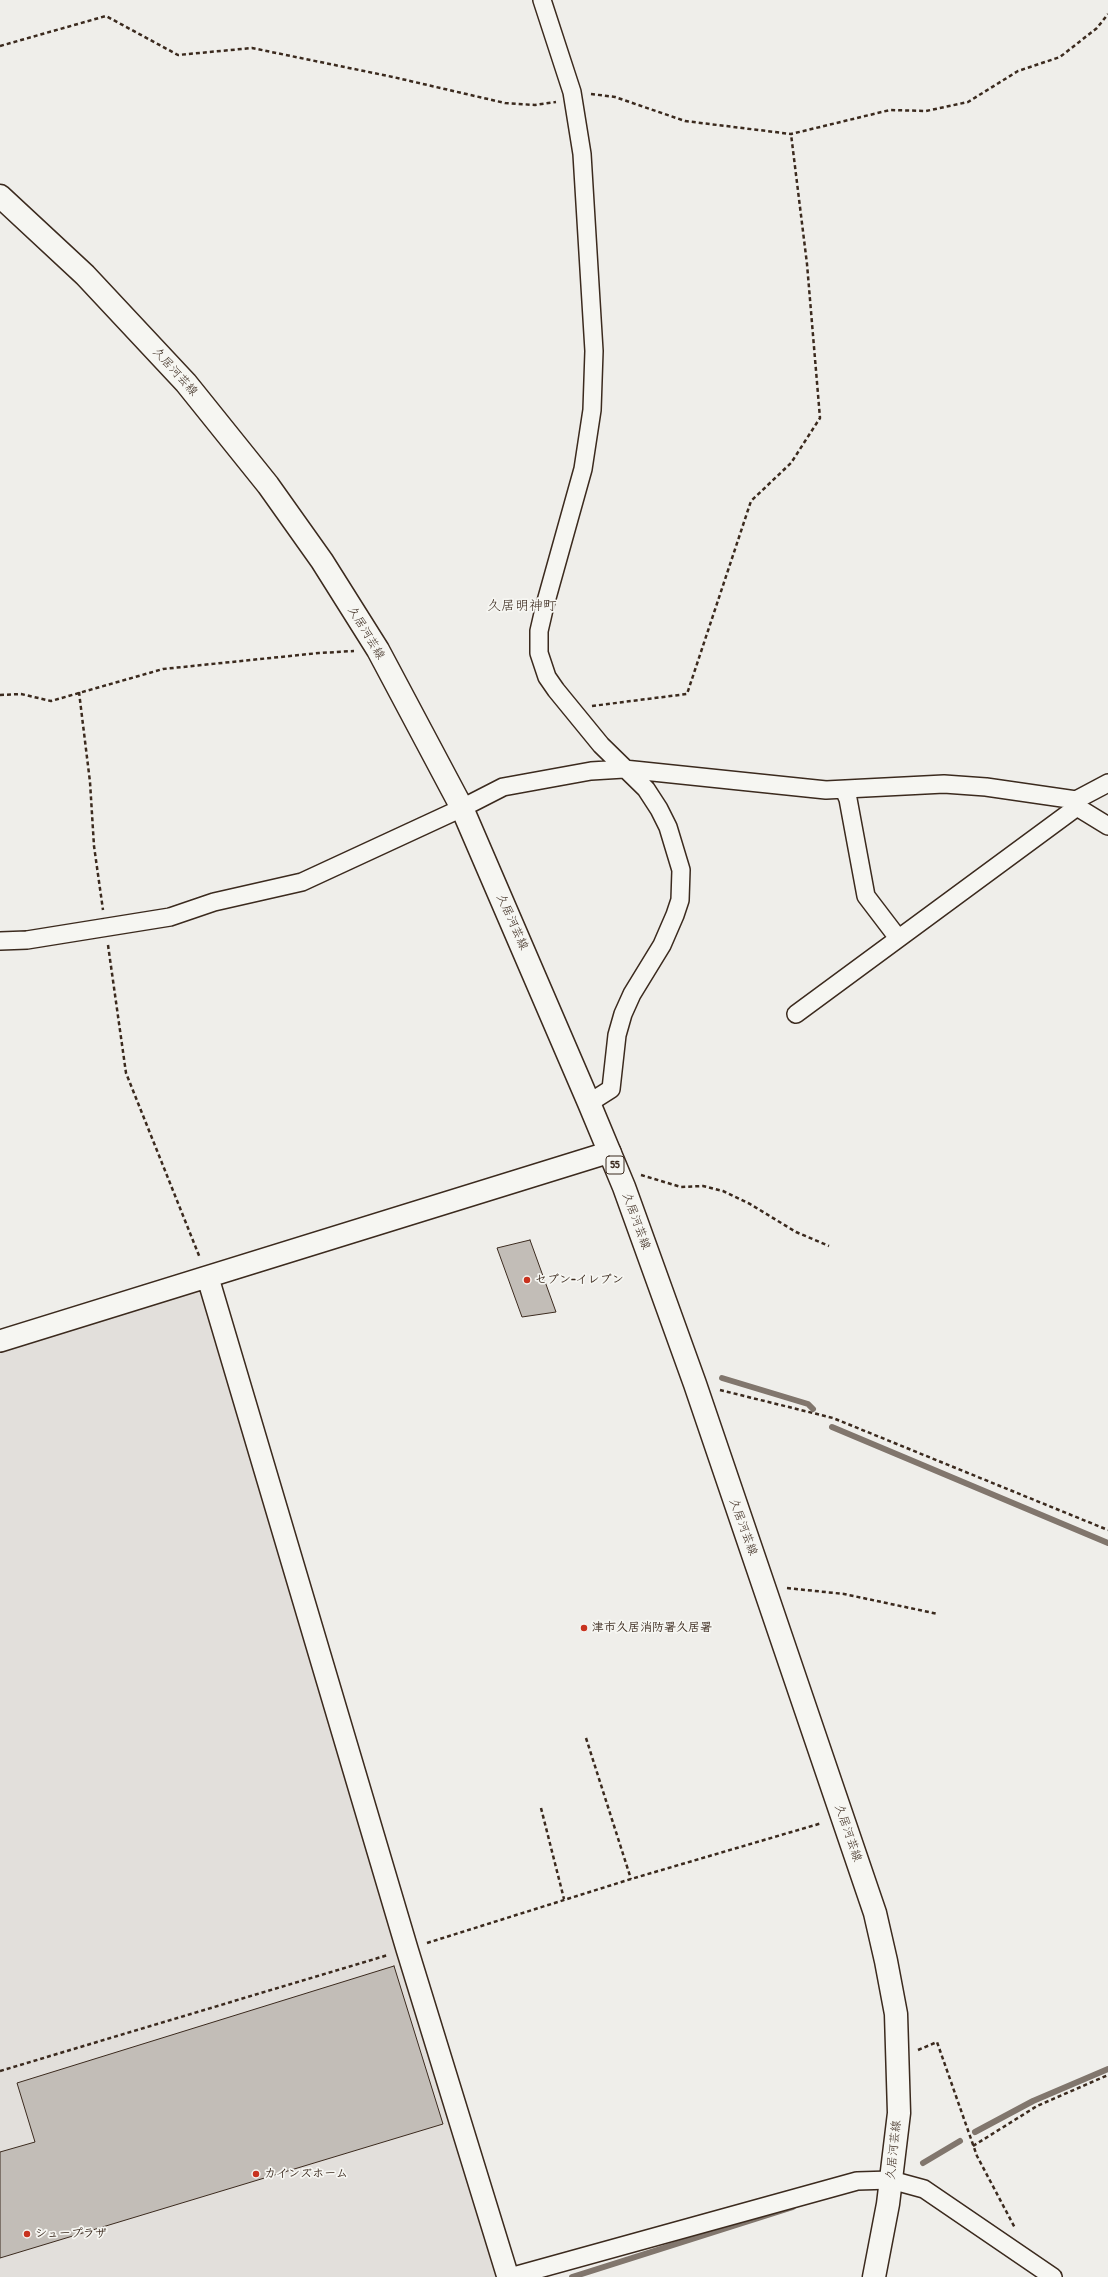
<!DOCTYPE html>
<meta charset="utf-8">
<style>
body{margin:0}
canvas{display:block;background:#efeeea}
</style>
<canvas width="1108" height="2277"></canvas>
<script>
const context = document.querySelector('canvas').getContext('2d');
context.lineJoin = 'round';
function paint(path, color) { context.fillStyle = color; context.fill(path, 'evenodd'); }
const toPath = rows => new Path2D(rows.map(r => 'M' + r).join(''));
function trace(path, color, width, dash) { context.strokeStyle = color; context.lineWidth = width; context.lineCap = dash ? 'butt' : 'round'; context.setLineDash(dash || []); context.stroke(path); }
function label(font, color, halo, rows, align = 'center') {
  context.font = font + ' "Patrick Hand","Klee One",sans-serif'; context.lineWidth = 3.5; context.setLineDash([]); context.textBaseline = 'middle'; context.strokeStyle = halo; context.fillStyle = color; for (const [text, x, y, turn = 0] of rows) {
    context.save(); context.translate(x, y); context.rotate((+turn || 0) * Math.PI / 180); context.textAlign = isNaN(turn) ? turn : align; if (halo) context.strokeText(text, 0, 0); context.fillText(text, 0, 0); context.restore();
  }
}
paint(toPath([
 [208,1278,511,2277,0,2277,0,1341]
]), '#e2dfdb');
trace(toPath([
 [722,1378,808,1404,813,1409],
 [832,1427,1108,1543],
 [975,2132,1033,2101,1108,2069],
 [923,2163,960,2141],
 [572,2277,793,2207]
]), '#81766d', 6);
const building = toPath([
 [530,1240,556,1312,522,1317,497,1248,530,1240],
 [394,1966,443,2124,0,2258,0,2152,35,2142,17,2083,394,1966]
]);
paint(building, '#c2bdb7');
trace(building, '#3b2a1e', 1);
const minor = toPath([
 [542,0,572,92,582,154,594,351,592,410,583,469,545,605,539,631,539,653,547,677,556,690,601,745,646,789,659,809,668,827,681,870,680,900,675,915,662,945,632,994,623,1014,617,1035,611,1089,589,1103],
 [844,790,848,799,866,896,898,938],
 [1077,807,1108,826],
 [0,941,27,940,170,917,214,902,302,882,462,808,503,787,591,771,624,769,826,790,944,784,986,787,1076,800,1108,783],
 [796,1014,1077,807,1076,800],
 [510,2277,857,2181,891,2180,924,2189,1053,2277]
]);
const tertiary = toPath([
 [208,1278,407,1949,508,2277],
 [0,1341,610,1152]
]);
const primary = toPath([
 [0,196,85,275,186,383,268,485,322,561,378,650,462,808,589,1103,624,1187,695,1384,875,1913,886,1961,896,2014,899,2113,888,2204,874,2277]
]);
trace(minor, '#3b2a1e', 20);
trace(tertiary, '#3b2a1e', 24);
trace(primary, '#3b2a1e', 25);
trace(toPath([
 [0,46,106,16,178,55,252,48,393,77,505,103,535,105,556,102],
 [591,94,615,97,685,121,791,134,890,110,926,111,968,102,1018,71,1060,57,1097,28,1108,14],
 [79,692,90,782,94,846,103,910],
 [0,695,21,694,51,701,163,669,319,653,354,651],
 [592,706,687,694,751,501,791,463,820,418,807,264,791,134],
 [108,945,126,1073,200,1258],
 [641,1175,681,1187,703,1186,723,1191,750,1204,796,1232,829,1246],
 [720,1390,833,1418,1108,1530],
 [787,1588,844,1594,938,1614],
 [586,1738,631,1879],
 [541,1808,564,1899],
 [427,1943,631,1879,822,1823],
 [918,2050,937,2042,977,2156,1015,2228],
 [0,2071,388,1955],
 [973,2146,1037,2106,1108,2075]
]), '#3b2a1e', 2.5, [4, 3]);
trace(minor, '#f6f6f2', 17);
trace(tertiary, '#f6f6f2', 21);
trace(primary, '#f6f6f2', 22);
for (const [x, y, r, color] of [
 [527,1280,4,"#c8321e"],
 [584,1628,4,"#c8321e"],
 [256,2174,4,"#c8321e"],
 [27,2234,4,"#c8321e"]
]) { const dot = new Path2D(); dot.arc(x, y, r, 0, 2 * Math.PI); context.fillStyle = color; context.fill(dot); trace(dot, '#f6f6f2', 1.5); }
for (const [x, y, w] of [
 [615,1165,18]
]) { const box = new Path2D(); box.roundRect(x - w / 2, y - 9, w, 18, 3); context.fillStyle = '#f6f6f2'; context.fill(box); trace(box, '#3b2a1e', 1); }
label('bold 11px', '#3b2a1e', null, [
 ["55",615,1165]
]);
label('12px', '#3b2a1e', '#f6f6f2', [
 ["久居河芸線",175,372,48],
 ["久居河芸線",366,633,59],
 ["久居河芸線",512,922,66],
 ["久居河芸線",636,1221,70],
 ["久居河芸線",743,1527,70],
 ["久居河芸線",848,1833,71],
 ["久居河芸線",894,2150,-84]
]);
label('bold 12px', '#3b2a1e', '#f6f6f2', [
 ["セブン-イレブン",535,1280],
 ["津市久居消防署久居署",592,1628],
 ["カインズホーム",264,2174],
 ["シュープラザ",35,2234]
], 'left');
label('14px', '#3b2a1e', '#f6f6f2', [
 ["久居明神町",522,606]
]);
</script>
